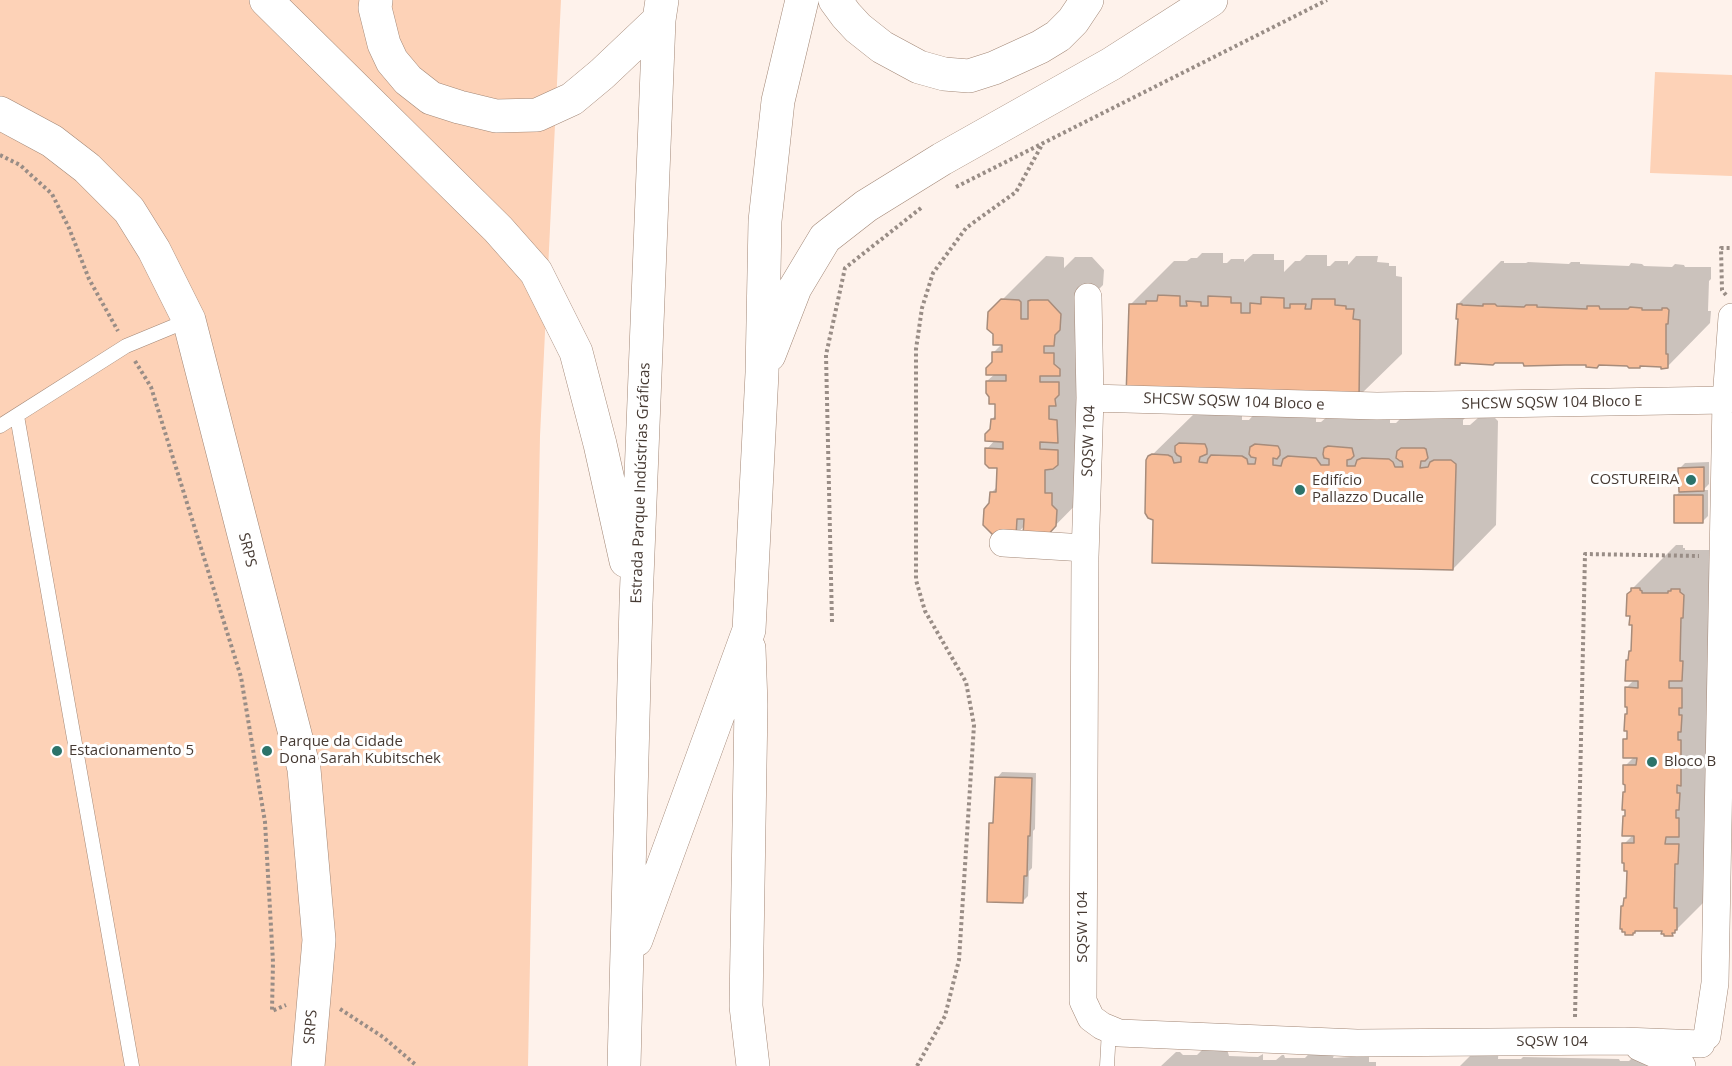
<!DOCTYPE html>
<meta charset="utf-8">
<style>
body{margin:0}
canvas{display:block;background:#fef2eb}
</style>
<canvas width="1732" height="1066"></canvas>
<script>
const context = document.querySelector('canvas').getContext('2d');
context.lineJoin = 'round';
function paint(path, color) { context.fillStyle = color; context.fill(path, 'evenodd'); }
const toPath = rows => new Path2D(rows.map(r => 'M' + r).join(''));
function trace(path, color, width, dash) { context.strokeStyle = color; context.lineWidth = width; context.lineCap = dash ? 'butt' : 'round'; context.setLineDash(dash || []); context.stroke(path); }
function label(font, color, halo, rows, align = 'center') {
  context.font = font + ' "Open Sans",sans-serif'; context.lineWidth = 6; context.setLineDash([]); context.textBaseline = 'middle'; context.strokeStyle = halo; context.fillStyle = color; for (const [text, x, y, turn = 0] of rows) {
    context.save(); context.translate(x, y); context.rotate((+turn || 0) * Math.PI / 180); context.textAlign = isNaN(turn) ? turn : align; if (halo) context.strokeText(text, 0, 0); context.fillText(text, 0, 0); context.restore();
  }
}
paint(toPath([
 [0,0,561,0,540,436,528,1066,0,1066],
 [1655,72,1732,75,1732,176,1650,173]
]), '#fdd2b7');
paint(toPath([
 [1202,253,1223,253,1223,263,1227,263,1231,259,1244,259,1244,262,1253,254,1274,254,1274,260,1284,260,1284,272,1295,261,1300,261,1306,255,1327,255,1327,266,1330,266,1335,261,1348,261,1348,265,1356,256,1378,256,1377,262,1389,263,1389,266,1396,266,1396,276,1402,277,1402,354,1358,397,1130,305,1174,261,1187,261,1191,258,1197,258],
 [1046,256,1063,257,1064,258,1064,268,1075,257,1092,257,1104,270,1103,285,1097,291,1097,320,1102,325,1102,331,1094,339,1099,481,1043,538,1025,525,1014,537,991,504,991,493,998,486,998,467,987,449,995,440,992,429,992,419,996,415,997,403,987,381,996,373,993,363,994,352,1002,344,995,333,989,313],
 [1501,261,1504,261,1504,263,1526,263,1528,262,1569,264,1571,262,1580,262,1580,264,1629,266,1631,263,1642,264,1644,266,1672,267,1675,264,1684,265,1685,267,1711,267,1711,279,1709,281,1708,311,1711,311,1710,323,1667,367,1662,365,1641,365,1639,367,1599,364,1523,362,1459,317,1458,304],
 [1249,409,1242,416,1242,420,1249,420,1256,412,1316,417,1316,422,1321,422,1328,416,1390,418,1390,423,1396,423,1402,417,1470,413,1463,420,1463,425,1470,425,1479,417,1495,418,1498,421,1496,525,1453,569,1154,519,1148,459,1197,411],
 [1709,462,1709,484,1703,490,1708,490,1708,516,1702,522,1676,496,1680,491,1679,469,1685,463],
 [1676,545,1683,545,1683,548,1685,548,1685,550,1711,550,1715,891,1672,934,1663,930,1637,929,1632,934,1622,907,1628,897,1628,869,1624,844,1633,835,1624,817,1626,814,1624,792,1627,789,1625,766,1634,757,1625,739,1628,736,1626,714,1629,712,1626,688,1635,679,1627,660,1633,650,1633,588],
 [1002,772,1036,773,1035,829,1033,831,1032,868,1029,871,1028,896,1023,901,990,824,995,819,997,778],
 [1224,1039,1229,1056,1258,1057,1263,1054,1263,1060,1276,1060,1282,1055,1284,1055,1285,1058,1305,1058,1322,1040,1337,1046,1333,1058,1369,1056,1369,1062,1376,1062,1376,1066,1161,1066,1176,1052,1180,1052,1183,1055,1197,1055,1209,1043],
 [1483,1043,1499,1043,1498,1059,1521,1059,1523,1057,1619,1059,1620,1061,1629,1061,1644,1046,1675,1066,1460,1066]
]), '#0003');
const building = toPath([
 [1158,295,1180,296,1180,306,1187,306,1186,301,1201,302,1201,306,1208,306,1208,296,1231,297,1231,303,1241,303,1241,313,1250,313,1250,303,1261,304,1261,297,1284,298,1284,308,1290,308,1290,304,1306,304,1305,309,1311,309,1312,299,1335,299,1335,305,1346,306,1346,309,1354,309,1353,319,1360,320,1359,399,1126,397,1129,304,1146,304,1146,301,1157,301,1158,295],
 [1001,299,1019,300,1021,302,1021,319,1028,319,1028,301,1031,300,1048,300,1061,314,1060,330,1055,335,1054,346,1044,346,1044,353,1054,353,1054,364,1060,369,1060,376,1040,376,1040,382,1059,382,1059,395,1055,399,1056,406,1049,406,1049,419,1057,420,1058,443,1040,442,1040,449,1058,450,1058,465,1053,469,1045,470,1045,493,1052,493,1052,505,1057,510,1056,526,1044,539,1023,536,1024,519,1017,519,1016,536,996,538,983,525,984,509,989,503,990,492,996,492,997,468,989,468,985,464,985,448,1003,449,1003,442,985,441,985,434,990,429,991,419,995,419,995,404,989,404,989,397,986,393,986,381,1006,381,1006,375,986,375,986,368,992,362,992,352,1002,352,1002,345,993,345,993,334,987,329,988,312,1001,299],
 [1457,304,1462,304,1462,305,1483,306,1483,304,1495,304,1497,306,1524,307,1526,305,1537,305,1537,307,1587,309,1587,306,1599,306,1600,309,1628,309,1630,307,1642,308,1642,310,1662,310,1662,308,1667,308,1669,310,1668,324,1666,324,1666,354,1668,354,1668,368,1661,369,1661,367,1640,366,1640,368,1629,368,1627,366,1599,365,1597,368,1586,367,1586,365,1565,365,1524,366,1523,363,1495,363,1493,365,1460,363,1460,365,1455,365,1458,319,1456,319,1457,304],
 [1179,443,1205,444,1207,449,1207,454,1200,457,1199,462,1207,463,1208,459,1211,455,1242,456,1247,459,1248,464,1255,464,1256,458,1251,457,1249,454,1250,447,1255,444,1278,446,1280,450,1280,455,1277,459,1273,458,1273,465,1281,466,1283,459,1288,456,1316,458,1321,465,1329,465,1329,459,1324,458,1323,454,1324,448,1328,446,1352,448,1354,456,1351,459,1347,460,1347,466,1355,466,1357,460,1362,458,1389,459,1393,462,1395,467,1403,467,1402,461,1400,461,1396,458,1397,451,1401,448,1424,448,1426,449,1428,458,1425,461,1421,461,1420,468,1428,467,1430,462,1434,460,1451,460,1456,464,1456,468,1453,570,1152,563,1153,520,1148,518,1145,513,1146,460,1148,456,1152,454,1168,455,1172,457,1174,463,1181,462,1181,457,1177,455,1175,452,1175,446,1179,443],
 [1704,467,1704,491,1679,492,1678,468,1704,467],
 [1674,495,1703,495,1703,523,1674,523,1674,495],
 [1631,588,1640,588,1640,590,1642,591,1642,593,1668,593,1668,591,1671,591,1671,589,1680,589,1680,592,1684,595,1683,618,1681,618,1680,661,1683,661,1682,681,1669,681,1669,688,1682,688,1682,708,1679,708,1679,715,1682,715,1681,732,1678,732,1678,740,1681,740,1681,760,1667,759,1667,767,1681,767,1681,786,1677,785,1677,793,1680,793,1679,810,1676,810,1676,818,1679,818,1679,837,1666,837,1665,844,1679,844,1678,864,1675,864,1674,908,1677,908,1677,930,1675,930,1675,933,1672,933,1673,936,1664,936,1664,934,1661,934,1662,931,1635,931,1635,933,1633,933,1633,935,1625,935,1625,932,1622,932,1622,929,1620,929,1621,906,1623,906,1624,898,1626,898,1627,871,1624,871,1624,863,1622,863,1622,843,1634,843,1634,836,1622,836,1623,816,1625,816,1625,810,1622,810,1623,792,1625,792,1625,785,1623,784,1623,765,1636,765,1637,758,1623,758,1623,739,1627,739,1627,731,1624,731,1625,714,1627,714,1627,707,1625,707,1625,687,1638,688,1638,681,1625,681,1626,660,1628,660,1629,651,1631,651,1632,625,1629,625,1630,616,1626,616,1627,594,1631,591,1631,588],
 [995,777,1032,778,1030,836,1028,836,1027,876,1024,876,1023,903,987,902,989,823,993,823,995,777]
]);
paint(building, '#f7bc98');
trace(building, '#a78c7b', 1.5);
const lane = toPath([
 [17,416,132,1066],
 [0,426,126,346,189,320],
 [1107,1066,1109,1030]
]);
const street = toPath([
 [1088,297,1090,398,1085,557,1083,1001,1091,1018,1102,1026,1119,1033,1357,1043,1624,1041,1701,1044],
 [1090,398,1377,406,1726,400],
 [1003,543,1085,548],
 [1707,1036,1715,983,1726,400,1732,317],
 [1639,1047,1682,1066]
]);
const secondary = toPath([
 [0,113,52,141,87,168,129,210,154,250,189,320,304,769,319,940,308,1066]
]);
const primary = toPath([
 [266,0,498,229,536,272,576,352,600,444,626,561],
 [376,0,375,8,384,44,392,61,408,80,431,98,459,107,496,116,537,115,572,99,602,74,659,20],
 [835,0,846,15,858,28,882,47,919,67,944,74,969,76,994,68,1040,47,1058,36,1073,21,1087,0],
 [769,355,795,288,825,238,866,206,942,159,1111,64,1211,0],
 [749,648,751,705,746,1006,753,1066],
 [636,940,749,630,762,373,765,221,778,101,802,0],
 [624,1066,636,603,659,20,662,0]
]);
trace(lane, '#a28776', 15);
trace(street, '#a28776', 28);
trace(secondary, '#a28776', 34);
trace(primary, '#a28776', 34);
trace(toPath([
 [0,155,20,165,52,194,69,228,89,279,118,331],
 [956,187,1327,0],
 [1726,295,1722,290,1721,248,1732,248],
 [135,361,151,387,241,677,265,822,273,962,272,1011,286,1005],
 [832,622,826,355,845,268,921,208],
 [340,1009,383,1037,417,1066],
 [1575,1017,1585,554,1699,556],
 [917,1066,945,1016,959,960,974,725,966,682,925,611,916,580,916,349,922,308,933,273,966,228,1016,192,1043,143]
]), '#998d86', 4, [3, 3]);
trace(lane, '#fff', 14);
trace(street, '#fff', 27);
trace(secondary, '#fff', 33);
trace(primary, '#fff', 33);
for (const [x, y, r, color] of [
 [1691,480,6,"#2c736a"],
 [1300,490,6,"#2c736a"],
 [57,751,6,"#2c736a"],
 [267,751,6,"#2c736a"],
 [1652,762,6,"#2c736a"]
]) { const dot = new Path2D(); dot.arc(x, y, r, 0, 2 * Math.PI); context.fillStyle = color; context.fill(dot); trace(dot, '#fff', 2); }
label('15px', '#463a33', '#fff', [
 ["SHCSW SQSW 104 Bloco e",1234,402,2],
 ["SHCSW SQSW 104 Bloco E",1552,403,-1],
 ["SQSW 104",1089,441,-88],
 ["Estrada Parque Indústrias Gráficas",641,483,-88],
 ["SRPS",247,550,76],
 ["SQSW 104",1083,927,-90],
 ["SRPS",311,1027,-85],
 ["SQSW 104",1552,1042]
]);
label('15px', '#463a33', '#fff', [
 ["COSTUREIRA",1679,480,"right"],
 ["Edifício",1312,481],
 ["Pallazzo Ducalle",1312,498],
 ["Parque da Cidade",279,742],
 ["Dona Sarah Kubitschek",279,759],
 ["Estacionamento 5",69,751],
 ["Bloco B",1664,762]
], 'left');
</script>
